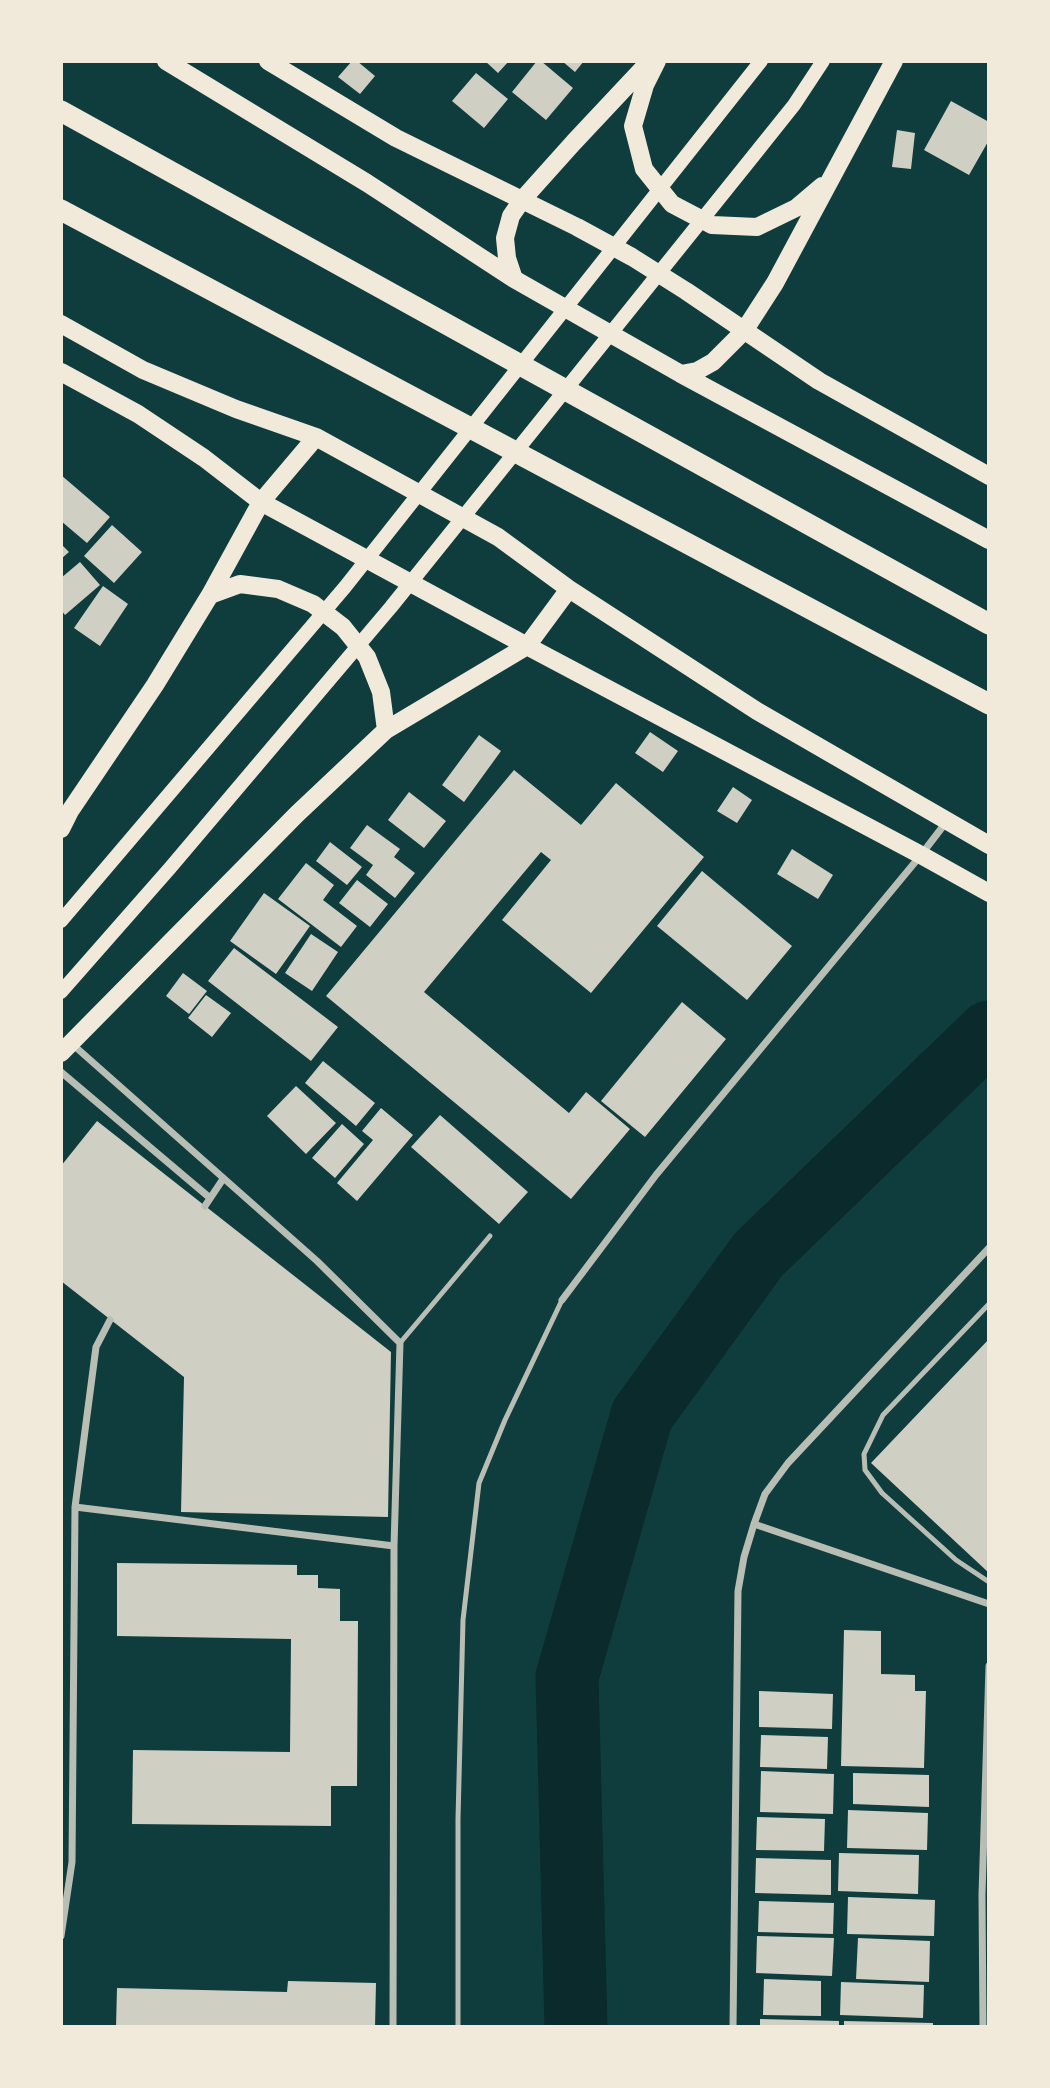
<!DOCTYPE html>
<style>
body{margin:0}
#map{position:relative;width:1050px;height:2088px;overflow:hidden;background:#0f3d3e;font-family:"Fira Sans Condensed",sans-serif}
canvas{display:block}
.frame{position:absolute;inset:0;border:63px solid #f1e9da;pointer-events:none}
</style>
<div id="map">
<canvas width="1050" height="2088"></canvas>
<div class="frame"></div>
</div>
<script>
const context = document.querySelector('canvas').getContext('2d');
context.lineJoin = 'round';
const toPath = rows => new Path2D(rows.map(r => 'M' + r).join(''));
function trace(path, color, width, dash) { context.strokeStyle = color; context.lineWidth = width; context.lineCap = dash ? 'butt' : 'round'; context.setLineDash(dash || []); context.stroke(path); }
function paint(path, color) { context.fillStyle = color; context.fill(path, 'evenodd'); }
trace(toPath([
 [576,2027,567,1677,642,1415,758,1255,989,1032]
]), '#0a2a2b', 63);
paint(toPath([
 [352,61,357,61,375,76,360,94,338,77],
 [485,61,509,61,498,73],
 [537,61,541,61,573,88,546,120,512,92],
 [562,61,584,61,575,72],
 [476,73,508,99,484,128,452,101],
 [951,101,989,122,989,140,969,175,924,150],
 [897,130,915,133,911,169,892,167],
 [61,475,110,517,87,543,61,521],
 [112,525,142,552,114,583,84,556],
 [61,544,69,552,61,559],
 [80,562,100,585,65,615,61,610,61,578],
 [103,586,128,604,100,646,74,628],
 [650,732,678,751,663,772,635,753],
 [479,735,501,751,464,802,442,785],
 [514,770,581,825,616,783,704,857,591,993,502,920,551,860,541,852,424,992,569,1113,586,1092,630,1129,571,1199,326,996],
 [733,787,752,800,737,823,717,811],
 [409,792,446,821,424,848,388,820],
 [367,825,400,849,394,857,415,873,395,898,366,875,373,865,350,848],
 [330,842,362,867,347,885,316,861],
 [792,849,833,875,818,899,777,874],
 [306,863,334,885,323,900,357,926,341,947,278,899],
 [702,871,792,946,747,1000,657,926],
 [357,880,388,904,370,927,339,903],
 [264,893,310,926,276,974,230,941],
 [311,934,338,952,312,991,285,973],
 [234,948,338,1027,311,1061,208,981],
 [183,973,207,991,189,1014,166,996],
 [206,995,231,1013,212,1037,188,1018],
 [682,1002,726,1039,645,1137,601,1101],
 [323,1061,375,1103,356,1126,305,1083],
 [296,1086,336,1123,306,1154,267,1116],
 [381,1108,413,1135,357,1201,337,1183,373,1140,362,1131],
 [440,1115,528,1192,499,1224,411,1147],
 [97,1121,391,1352,388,1517,181,1512,184,1377,61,1281,61,1166],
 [342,1124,364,1144,335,1178,312,1158],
 [989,1339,989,1573,871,1463],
 [117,1563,297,1565,297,1575,318,1575,318,1588,340,1589,340,1621,358,1621,357,1786,331,1786,331,1826,132,1824,133,1750,290,1752,291,1639,117,1636],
 [844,1630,881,1631,881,1674,915,1675,915,1691,926,1691,924,1768,841,1766],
 [759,1691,833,1694,832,1729,759,1727],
 [761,1735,828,1737,827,1769,760,1767],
 [761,1771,834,1774,833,1814,760,1812],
 [853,1773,929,1775,929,1807,853,1804],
 [848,1810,928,1813,927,1850,847,1848],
 [757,1817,825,1819,824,1851,756,1850],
 [839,1853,919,1855,918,1894,838,1891],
 [756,1858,831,1860,831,1895,755,1893],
 [848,1897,935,1900,934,1936,847,1934],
 [759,1901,834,1903,833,1934,758,1932],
 [757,1936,834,1938,832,1976,756,1973],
 [858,1938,930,1941,929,1982,856,1979],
 [764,1979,821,1981,821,2016,763,2015],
 [288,1981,376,1983,375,2027,116,2027,117,1988,287,1992],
 [841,1982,924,1985,923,2018,840,2015],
 [760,2019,839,2021,839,2027,760,2027],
 [844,2021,933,2023,933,2027,844,2027]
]), '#cfcfc3');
trace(toPath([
 [989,1304,883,1415,864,1454,865,1470,882,1493,956,1560,989,1582],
 [400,1343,490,1236],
 [458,2027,458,1819,463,1620,479,1483,505,1420,562,1300]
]), '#b8beb3', 5);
trace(toPath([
 [71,1043,317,1261,400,1343,394,1546,393,2027],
 [61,1072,210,1198],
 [205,1206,223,1179],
 [562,1300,656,1175,921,855,947,821],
 [75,1507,394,1546],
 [754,1524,989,1604],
 [61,1936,72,1862,75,1507,96,1347,110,1320],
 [733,2027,738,1591,744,1557,754,1524,765,1494,788,1463,989,1248],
 [983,2027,982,1895,989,1666]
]), '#b8beb3', 7);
trace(toPath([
 [61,921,345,587,761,61],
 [61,992,170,868,391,607,754,155,794,105,823,61]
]), '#f1e9da', 14);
trace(toPath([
 [166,61,367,183,514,279,681,374,989,540],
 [268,61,396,138,577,227,632,257,686,291,819,381,989,476],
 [657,61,645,85,633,126,644,169,672,204,712,225,757,227,796,208,822,186],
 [514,279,507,258,505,238,511,216,522,200,574,142,650,61],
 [61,324,143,370,236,409,316,437,498,537,569,589,757,711,989,845],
 [61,372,138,414,204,458,261,502,527,646,921,855,989,893],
 [681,374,697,371,713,362,744,331,775,283,894,61],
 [210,595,240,584,278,589,313,604,343,627,367,657,381,692,386,730],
 [61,829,70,811,155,685,210,595,261,502,316,437],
 [61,1053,297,814,386,730,527,646,569,589]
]), '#f1e9da', 18);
trace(toPath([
 [61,111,989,624],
 [61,210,989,704]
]), '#f1e9da', 21);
</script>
